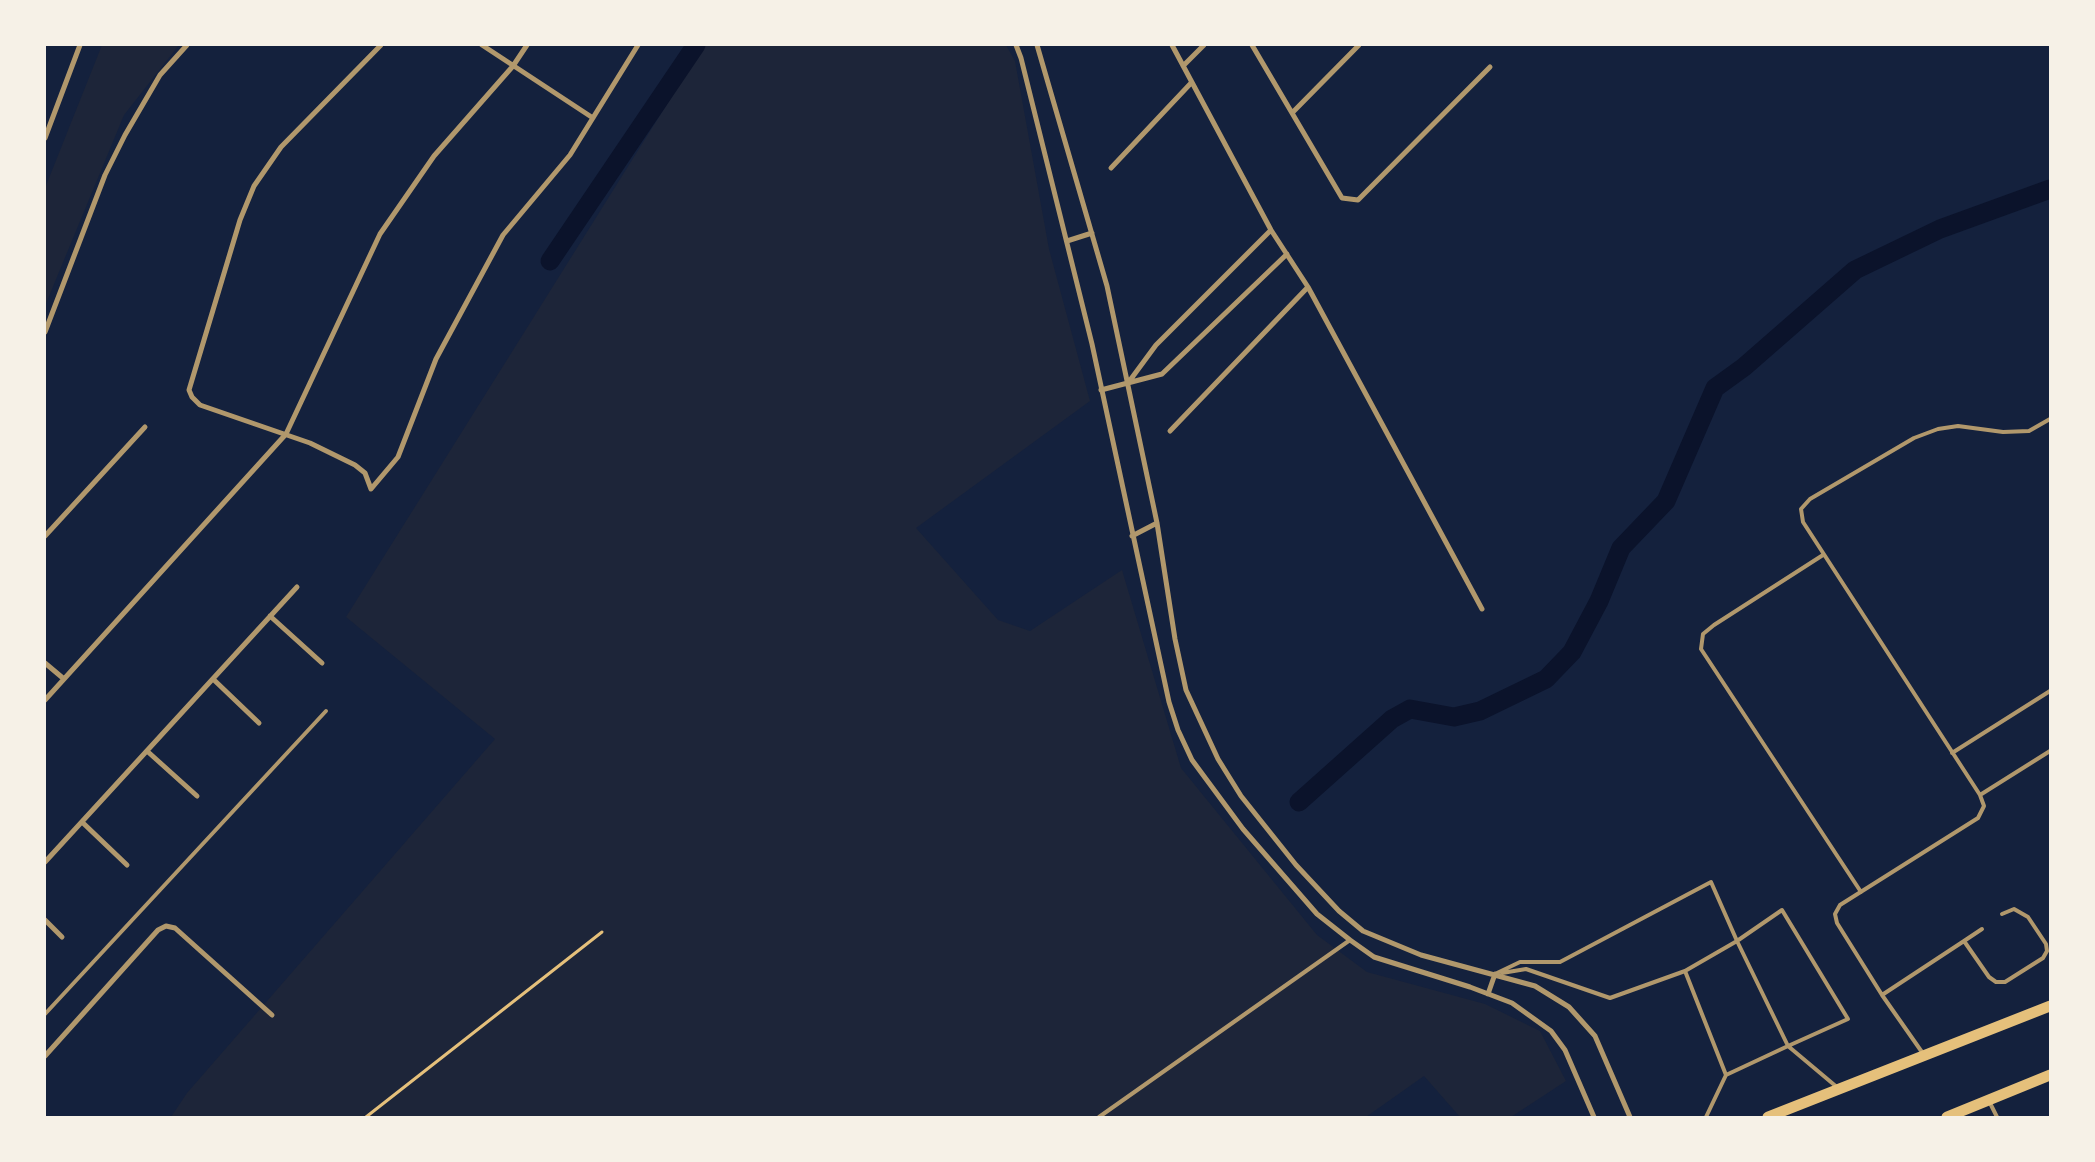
<!DOCTYPE html>
<style>
body{margin:0}
#map{position:relative;width:2095px;height:1162px;overflow:hidden;background:#14213d;font-family:"DM Sans",sans-serif}
canvas{display:block}
.frame{position:absolute;inset:0;border:46px solid #f6f1e7;pointer-events:none}
</style>
<div id="map">
<canvas width="2095" height="1162"></canvas>
<div class="frame"></div>
</div>
<script>
const context = document.querySelector('canvas').getContext('2d');
context.lineJoin = 'round';
function paint(path, color) { context.fillStyle = color; context.fill(path, 'evenodd'); }
const toPath = rows => new Path2D(rows.map(r => 'M' + r).join(''));
function trace(path, color, width, dash) { context.strokeStyle = color; context.lineWidth = width; context.lineCap = dash ? 'butt' : 'round'; context.setLineDash(dash || []); context.stroke(path); }
paint(toPath([
 [102,45,179,45,124,115,45,306,45,188],
 [704,45,1006,45,1015,61,1049,249,1090,401,916,528,998,620,1030,631,1122,570,1181,768,1317,935,1367,972,1485,1004,1540,1031,1566,1081,1511,1117,1460,1117,1424,1076,1366,1117,171,1117,187,1093,495,739,346,617]
]), '#1d2539');
trace(toPath([
 [550,261,696,45],
 [1299,802,1392,719,1410,709,1454,717,1480,711,1546,679,1572,652,1599,601,1621,548,1666,501,1715,388,1744,367,1855,270,1940,229,2050,189]
]), '#0b132b', 19);
trace(toPath([
 [366,1117,602,932]
]), '#e5c07b', 3);
trace(toPath([
 [1823,555,1714,625,1703,634,1701,649,1861,892],
 [1952,753,2050,691],
 [1980,795,2050,751],
 [1964,941,1982,929],
 [1502,973,1526,969,1610,998,1685,971],
 [1495,974,1520,962,1560,962,1711,882,1737,941,1685,971,1726,1075,1706,1117],
 [1882,995,1964,941,1989,977,1996,982,2005,982,2043,958,2047,951,2046,944,2028,917,2014,909,2002,914],
 [45,1014,326,711],
 [1924,1055,1882,995,1837,923,1835,914,1840,905,1978,818,1984,806,1980,795,1803,522,1801,509,1810,499,1914,438,1938,429,1958,426,2003,432,2029,431,2050,419],
 [1726,1075,1788,1046,1848,1019,1782,910,1737,941,1788,1046,1838,1088],
 [1989,1101,1997,1117],
 [1099,1117,1350,940]
]), '#b1986c', 4);
trace(toPath([
 [381,45,281,147,254,186,240,220,189,390,192,397,200,405,310,443,355,465,365,473,371,489,398,457,436,359,503,235,570,155,638,45],
 [482,45,593,118],
 [1016,45,1021,58,1092,344,1169,702,1178,730,1192,760,1243,829,1317,914,1350,940,1374,957,1470,987,1512,1003,1551,1031,1565,1050,1594,1117],
 [1037,45,1107,286,1157,523,1175,639,1186,690,1218,759,1241,796,1296,865,1339,911,1363,931,1421,955,1535,986,1569,1007,1595,1036,1630,1117],
 [1172,45,1271,230,1308,287,1482,609],
 [1252,45,1342,198,1358,200,1490,67],
 [1183,66,1204,45],
 [1292,113,1359,45],
 [45,138,80,45],
 [1111,168,1192,82],
 [1067,241,1092,233],
 [45,332,105,175,125,135,160,75,187,45],
 [1128,383,1156,345,1271,230],
 [1101,390,1162,374,1287,254],
 [1170,431,1308,287],
 [45,536,145,427],
 [1132,536,1157,523],
 [270,616,322,663],
 [45,663,64,679],
 [213,679,259,723],
 [45,700,286,434,380,234,434,156,513,66,527,45],
 [147,751,197,796],
 [82,822,127,865],
 [45,862,297,587],
 [45,920,62,937],
 [1488,994,1495,974],
 [45,1056,158,930,166,926,175,928,272,1015]
]), '#b1986c', 5);
trace(toPath([
 [1768,1117,2050,1006],
 [1947,1117,2050,1075]
]), '#e5c07b', 11);
</script>
